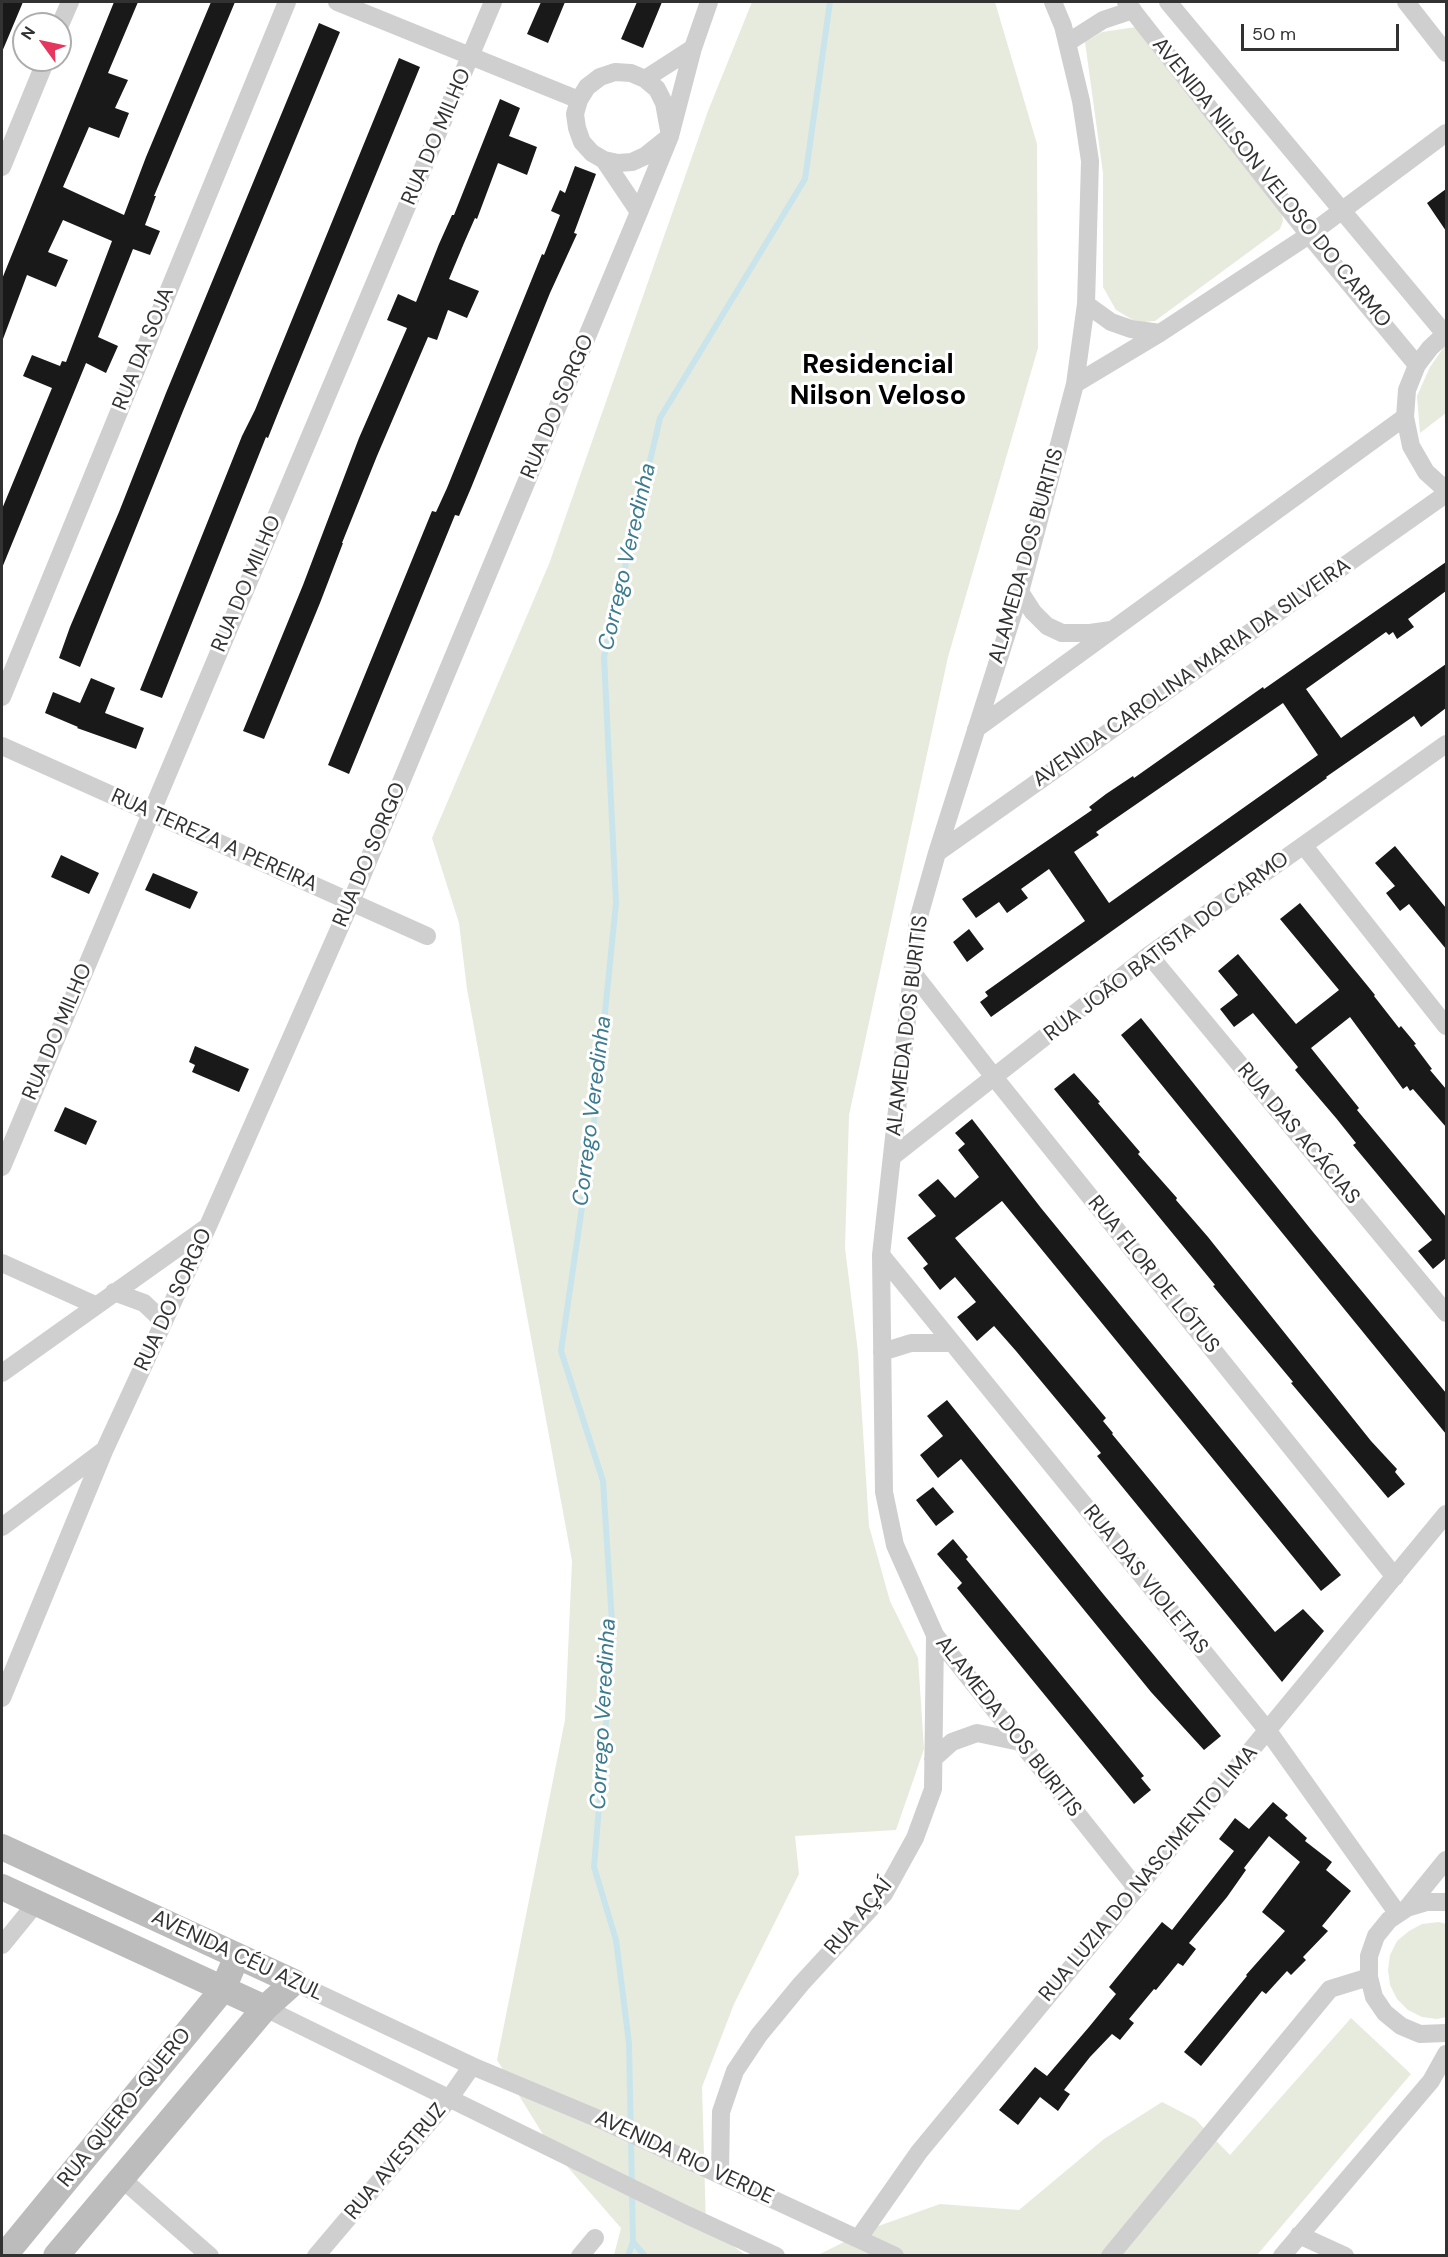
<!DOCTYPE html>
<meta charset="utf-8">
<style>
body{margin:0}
#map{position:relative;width:1448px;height:2257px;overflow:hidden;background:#fff;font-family:"DM Sans",sans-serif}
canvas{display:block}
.frame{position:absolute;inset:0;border:3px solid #323232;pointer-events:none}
.north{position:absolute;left:12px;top:12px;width:60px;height:60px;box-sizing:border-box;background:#fff;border:2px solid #adadad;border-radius:50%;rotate:303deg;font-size:16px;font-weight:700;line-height:24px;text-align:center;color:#323232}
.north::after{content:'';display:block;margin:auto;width:21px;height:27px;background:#e7365d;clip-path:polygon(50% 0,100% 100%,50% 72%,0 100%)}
.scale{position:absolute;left:1241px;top:24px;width:158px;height:27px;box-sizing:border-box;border:3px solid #323232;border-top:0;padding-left:8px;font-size:18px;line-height:21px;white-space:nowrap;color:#323232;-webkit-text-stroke:4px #fff;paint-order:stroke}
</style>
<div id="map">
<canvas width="1448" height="2257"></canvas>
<div class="frame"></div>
<div class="north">N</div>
<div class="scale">50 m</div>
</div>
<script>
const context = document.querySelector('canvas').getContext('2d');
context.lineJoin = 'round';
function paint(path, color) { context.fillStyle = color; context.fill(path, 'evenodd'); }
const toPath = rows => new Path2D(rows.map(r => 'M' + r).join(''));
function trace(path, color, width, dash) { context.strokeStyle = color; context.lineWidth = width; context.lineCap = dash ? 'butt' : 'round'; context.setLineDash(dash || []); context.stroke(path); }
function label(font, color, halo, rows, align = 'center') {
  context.font = font + ' "DM Sans",sans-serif'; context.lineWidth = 6; context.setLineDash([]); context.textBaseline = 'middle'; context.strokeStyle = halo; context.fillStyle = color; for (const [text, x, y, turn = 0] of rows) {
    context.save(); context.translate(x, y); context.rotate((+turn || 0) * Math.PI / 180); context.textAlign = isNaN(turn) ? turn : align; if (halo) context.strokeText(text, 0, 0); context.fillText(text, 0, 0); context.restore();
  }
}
paint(toPath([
 [752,2,995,2,1037,144,1038,348,948,657,849,1115,845,1248,858,1352,869,1526,890,1601,918,1658,924,1749,896,1830,795,1836,799,1874,734,2004,702,2087,706,2226,744,2254,749,2255,614,2255,621,2228,552,2149,497,2060,565,1720,572,1561,467,989,459,923,432,838,549,564,708,111],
 [1136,27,1282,214,1283,221,1280,229,1155,321,1144,322,1133,320,1116,310,1103,287,1103,173,1085,42,1102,32],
 [1446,344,1446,413,1420,433,1417,396,1430,367],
 [1439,1922,1446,1924,1446,2017,1437,2019,1422,2017,1408,2010,1397,1999,1390,1985,1388,1970,1390,1955,1397,1941,1409,1931,1422,1924],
 [1351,2018,1411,2074,1257,2255,816,2256,870,2229,940,2204,1019,2210,1104,2139,1162,2102,1195,2119,1230,2155]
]), '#e7ebdd');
trace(toPath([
 [633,2242,645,2256],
 [628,2256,633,2242,629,2043,616,1940,594,1867,613,1638,603,1481,561,1351,593,1132,616,903,604,657,660,418,805,179,830,2]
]), '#cae4ec', 6);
paint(toPath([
 [2,2,23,2,2,52],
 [114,2,138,2,108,73,128,80,115,108,129,113,119,138,89,127,63,187,124,215,146,157,211,2,235,2,154,196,156,196,145,225,160,231,150,255,133,249,98,337,118,346,106,373,86,363,2,568,2,509,52,388,23,376,32,355,60,366,62,361,66,362,112,241,63,220,48,252,68,260,56,287,27,275,3,339,2,279],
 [541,2,565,2,548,43,527,34],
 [637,2,662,2,643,48,621,39],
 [319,23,340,32,183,411,80,667,59,658,70,627,119,512,166,393],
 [399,58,420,67,280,408,268,438,266,437,162,698,140,690,242,436,255,410],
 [500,99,520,108,509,136,537,147,527,175,498,163,477,219,475,218,464,243,449,279,479,291,467,318,448,310,437,340,428,337,377,456,342,543,343,543,320,603,264,739,243,731,303,585,359,438,407,328,387,320,398,294,416,302,439,244,452,215,454,215],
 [575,166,596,174,574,233,577,234,550,293,471,488,459,516,455,515,349,774,328,765,432,511,436,512,447,488,542,254,544,255,560,215,551,211,560,190,565,193],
 [1446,189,1446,231,1427,203],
 [1446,562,1446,591,1408,619,1414,627,1397,639,1393,632,1389,635,1386,632,1306,689,1341,738,1446,664,1446,708,1421,727,1414,716,1326,777,1327,778,991,1017,980,1002,988,996,985,992,1085,921,1049,869,1021,889,1028,898,1007,913,999,902,976,918,962,899,1092,810,1089,807,1106,794,1133,776,1134,778,1263,687,1264,689],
 [1283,703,1318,755,1109,903,1074,852,1099,835,1096,832],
 [91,678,115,688,105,713,144,728,136,749,77,728,78,727,45,713,53,692,80,703],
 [1395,846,1446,908,1446,949,1409,904,1400,911,1386,893,1395,886,1375,863],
 [61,855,99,873,89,894,51,877],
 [153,873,198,892,190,909,145,890],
 [1300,903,1375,995,1374,996,1399,1028,1401,1026,1416,1044,1414,1045,1432,1069,1430,1070,1446,1089,1446,1127,1413,1089,1410,1091,1407,1086,1403,1089,1350,1017,1311,1048,1359,1108,1357,1110,1446,1217,1446,1258,1433,1269,1418,1251,1432,1240,1353,1145,1356,1143,1336,1118,1295,1070,1298,1067,1253,1013,1234,1027,1220,1009,1238,995,1218,971,1238,954,1296,1024,1339,990,1280,919],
 [969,929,984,949,967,962,953,942],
 [1141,1018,1313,1232,1446,1393,1446,1434,1121,1035],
 [195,1046,249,1069,239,1092,192,1072,195,1065,189,1062],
 [1074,1073,1100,1102,1098,1103,1140,1152,1138,1154,1177,1198,1176,1200,1208,1237,1371,1441,1397,1469,1395,1472,1405,1484,1388,1498,1291,1383,1293,1382,1213,1286,1215,1285,1054,1089],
 [65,1107,97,1121,86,1145,54,1131],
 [972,1119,1041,1208,1341,1575,1321,1591,1002,1201,955,1238,1106,1418,1103,1421,1113,1433,1112,1434,1275,1632,1303,1609,1324,1631,1282,1682,1097,1456,1101,1453,1016,1351,994,1326,977,1341,957,1317,976,1302,955,1277,940,1290,923,1268,928,1264,907,1238,936,1216,918,1195,938,1179,955,1198,979,1177,958,1150,965,1144,955,1133],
 [947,1400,1104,1595,1221,1736,1204,1750,1151,1692,961,1459,938,1478,920,1455,943,1436,927,1416],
 [933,1487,954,1512,936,1526,916,1500],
 [953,1539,968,1557,966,1559,1144,1776,1141,1778,1151,1790,1134,1804,957,1588,962,1583,937,1554],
 [1273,1802,1288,1815,1285,1818,1307,1838,1305,1841,1332,1862,1326,1870,1351,1891,1322,1926,1328,1931,1303,1957,1306,1960,1291,1975,1287,1971,1266,1994,1262,1991,1201,2066,1184,2052,1247,1976,1246,1975,1285,1931,1262,1912,1300,1862,1269,1836,1244,1868,1246,1870,1227,1897,1189,1943,1196,1949,1183,1966,1178,1963,1156,1990,1154,1989,1129,2019,1134,2023,1120,2040,1112,2034,1090,2057,1064,2090,1070,2094,1058,2111,1040,2097,1018,2125,999,2110,1035,2067,1047,2076,1089,2027,1116,1994,1109,1987,1162,1922,1172,1930,1234,1851,1219,1839,1235,1818,1249,1829]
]), '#191919');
trace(toPath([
 [337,2,579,100],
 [1053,2,1063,26,1081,101,1090,161,1086,304,1075,384,1020,592,937,853,918,920,881,1255,884,1492,895,1545,935,1635,1137,1889],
 [1126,2,1309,235,1417,365],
 [1168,2,1445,334],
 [1406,2,1446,53],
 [60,25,70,2],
 [1067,43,1103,20,1133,10],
 [615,72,631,73,645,79,657,89,664,103,670,136,645,156,632,162,618,163,604,160,592,153,582,142,577,128,575,114,579,100,587,87,600,77,615,72],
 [645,79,693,48],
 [604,160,639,212],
 [2,167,46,60],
 [1086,304,1111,322,1131,329,1160,333],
 [1446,333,1430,348,1417,365,1407,390,1405,417,1411,446,1426,472,1446,490],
 [1075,384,1160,333,1309,235,1446,133],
 [1020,592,1033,612,1047,626,1062,633,1090,633,1111,630],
 [2,697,287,2],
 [976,729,1405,417],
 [2,746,427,936],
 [1304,846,1446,1026],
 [937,853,1446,494],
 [1149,955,1446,1313],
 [913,973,994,1077,1395,1577],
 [892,1157,1149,955,1446,744],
 [2,1167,493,2],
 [881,1255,1268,1731,1398,1914],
 [2,1263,95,1305],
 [114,1292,144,1303,164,1322],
 [882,1352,911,1343,952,1343],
 [2,1373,207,1227],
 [2,1527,103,1451],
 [2,1698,104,1451,208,1226,351,902,639,212,670,136,693,48,709,2],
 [933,1759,952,1742,977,1733,1020,1742],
 [1446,1902,1427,1902,1407,1908,1389,1920,1376,1936,1369,1956,1369,1977,1374,1997,1385,2013,1401,2026,1420,2034,1446,2033],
 [1407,1908,1446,1860],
 [2,1945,37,1902],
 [294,1982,472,2066,606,2122,895,2256],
 [265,2008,687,2215,776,2256],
 [720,2174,721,2112,735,2071,759,2035,801,1984,884,1894,915,1838,933,1789,935,1635],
 [121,2178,210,2256],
 [1299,2235,1345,2256],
 [858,2239,919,2152,1446,1514],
 [316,2256,449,2099,472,2066],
 [580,2256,595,2238],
 [1110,2256,1330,1989,1369,1977],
 [1282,2256,1431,2081,1446,2054]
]), '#cfcfcf', 18);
trace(toPath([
 [2,1847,294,1982,265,2008,56,2256],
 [2,1887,265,2008],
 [4,2256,223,1989,237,1956]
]), '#bcbcbc', 26);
label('21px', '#323232', '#fff', [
 ["RUA DO MILHO",437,137,-67],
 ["AVENIDA NILSON VELOSO DO CARMO",1271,183,51],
 ["RUA DA SOJA",144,349,-68],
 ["RUA DO SORGO",558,407,-67],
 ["ALAMEDA DOS BURITIS",1027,556,-74],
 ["RUA DO MILHO",247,584,-67],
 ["AVENIDA CAROLINA MARIA DA SILVEIRA",1192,673,-35],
 ["RUA TEREZA A PEREIRA",214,841,24],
 ["RUA DO SORGO",370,855,-67],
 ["RUA JOÃO BATISTA DO CARMO",1167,947,-37],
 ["ALAMEDA DOS BURITIS",908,1026,-83],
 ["RUA DO MILHO",58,1032,-67],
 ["RUA DAS ACÁCIAS",1298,1134,50],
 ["RUA FLOR DE LÓTUS",1153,1275,51],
 ["RUA DO SORGO",174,1300,-65],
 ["RUA DAS VIOLETAS",1145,1580,51],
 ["ALAMEDA DOS BURITIS",1008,1727,52],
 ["RUA LUZIA DO NASCIMENTO LIMA",1149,1874,-50],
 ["RUA AÇAÍ",859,1917,-50],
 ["AVENIDA CÉU AZUL",237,1956,25],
 ["RUA QUERO-QUERO",125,2108,-51],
 ["AVENIDA RIO VERDE",684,2158,25],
 ["RUA AVESTRUZ",396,2162,-50]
]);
label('italic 22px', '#3c7b8f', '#fff', [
 ["Corrego Veredinha",628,557,-77],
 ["Corrego Veredinha",593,1111,-83],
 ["Corrego Veredinha",604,1714,-87]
]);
label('bold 27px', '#000', '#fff', [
 ["Residencial",878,366],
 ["Nilson Veloso",878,397]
]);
</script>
